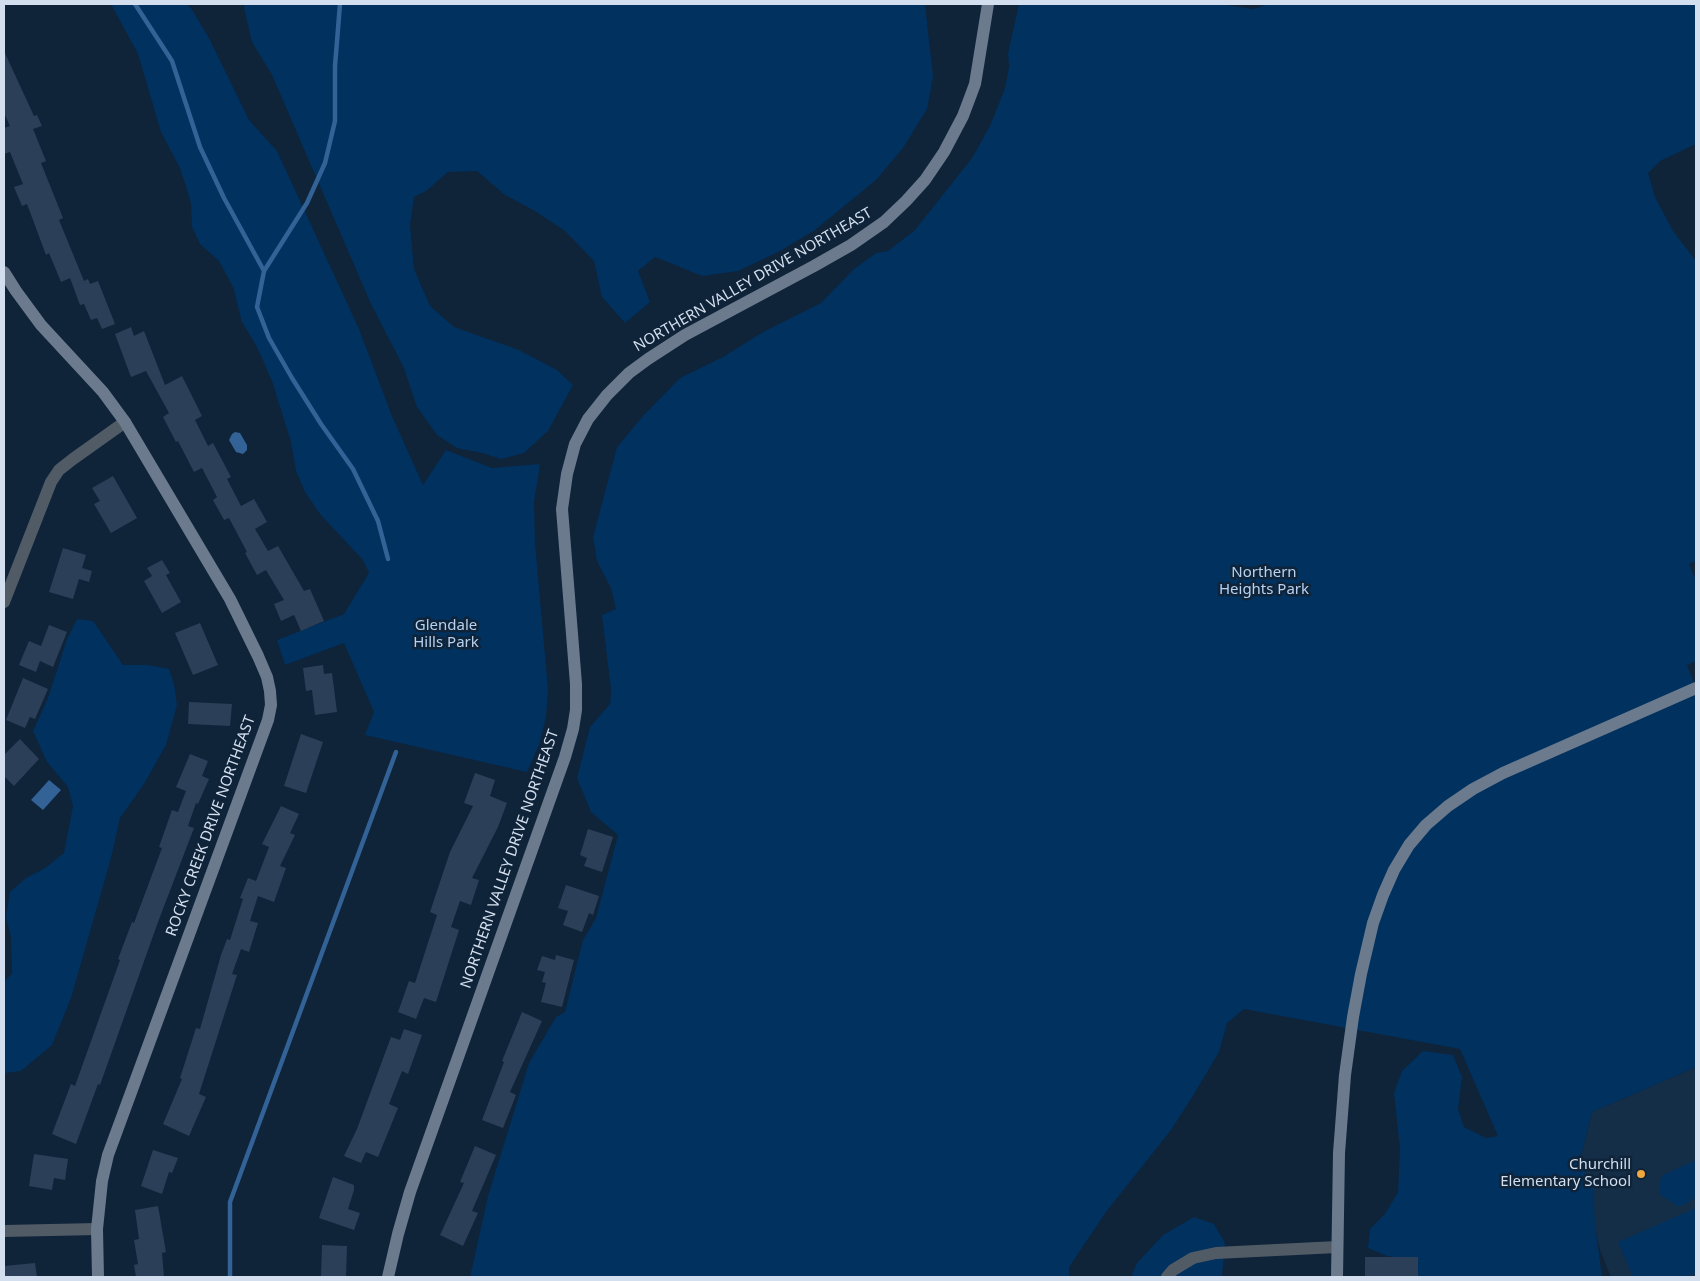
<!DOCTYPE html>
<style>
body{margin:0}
#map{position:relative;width:1700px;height:1281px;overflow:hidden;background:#0f2339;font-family:"Noto Sans",sans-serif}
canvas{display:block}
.frame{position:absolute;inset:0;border:5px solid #d3dfee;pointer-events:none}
</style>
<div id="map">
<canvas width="1700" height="1281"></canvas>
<div class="frame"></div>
</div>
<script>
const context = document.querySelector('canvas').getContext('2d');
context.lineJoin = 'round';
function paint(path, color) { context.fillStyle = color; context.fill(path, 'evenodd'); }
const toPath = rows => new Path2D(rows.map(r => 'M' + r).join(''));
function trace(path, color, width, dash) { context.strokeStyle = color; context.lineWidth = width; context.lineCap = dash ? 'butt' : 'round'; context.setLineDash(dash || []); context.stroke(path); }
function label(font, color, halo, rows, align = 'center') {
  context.font = font + ' "Noto Sans",sans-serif'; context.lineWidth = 5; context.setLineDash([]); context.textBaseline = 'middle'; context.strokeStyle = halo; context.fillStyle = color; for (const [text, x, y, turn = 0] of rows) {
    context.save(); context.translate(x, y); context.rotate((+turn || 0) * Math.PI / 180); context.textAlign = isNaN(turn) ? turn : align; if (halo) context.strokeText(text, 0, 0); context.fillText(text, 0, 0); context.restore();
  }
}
paint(toPath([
 [1696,1067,1696,1277,1611,1277,1600,1250,1580,1160,1592,1112]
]), '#152e48');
paint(toPath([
 [111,4,186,4,191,8,210,40,249,120,277,151,359,329,392,416,423,485,446,450,492,468,540,464,534,503,535,543,548,689,546,717,539,745,527,772,365,735,374,712,344,643,285,665,277,640,344,614,369,573,363,560,320,514,305,492,296,471,291,442,272,381,257,347,242,322,233,287,219,261,200,244,192,227,191,203,180,168,161,132,138,54],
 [245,4,925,4,933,77,927,109,903,148,876,180,815,230,780,251,738,271,702,276,655,257,638,271,650,302,625,323,602,297,594,261,565,231,535,211,505,195,477,171,448,172,426,191,414,197,410,225,414,269,430,306,454,327,519,350,557,370,573,385,548,431,524,453,501,459,482,453,457,448,437,435,417,407,404,368,371,304,272,75,252,42,244,8],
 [1019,4,1219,4,1253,9,1269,4,1696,4,1696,144,1660,161,1648,173,1655,197,1673,231,1696,261,1696,561,1689,564,1696,580,1696,661,1687,665,1696,687,1696,1067,1592,1112,1580,1160,1593,1188,1595,1224,1602,1277,1412,1277,1412,1266,1402,1258,1387,1256,1368,1248,1370,1229,1385,1214,1398,1192,1400,1149,1394,1093,1402,1071,1423,1051,1453,1055,1462,1077,1458,1109,1464,1127,1486,1138,1498,1136,1460,1049,1244,1009,1227,1023,1219,1052,1194,1094,1171,1130,1106,1212,1069,1267,1069,1277,470,1277,488,1196,529,1063,556,1017,565,1012,583,940,596,918,618,835,591,812,577,778,590,727,610,704,611,690,602,615,616,609,611,588,597,561,593,537,617,447,643,416,680,378,723,357,763,332,821,303,854,269,876,253,888,251,915,230,972,158,991,124,1005,88,1009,67,1008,53],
 [77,619,93,621,123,665,148,665,169,669,174,684,177,705,166,745,144,784,120,818,111,858,71,998,52,1045,21,1071,4,1073,4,982,12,973,11,937,6,917,10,892,26,878,45,868,64,853,73,806,68,787,47,762,33,731,48,698,67,639],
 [1696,1160,1696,1198,1679,1207,1659,1194,1661,1176],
 [1696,1208,1696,1273,1686,1277,1633,1277,1618,1242],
 [1194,1217,1214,1224,1225,1243,1222,1277,1131,1277,1137,1263,1163,1235]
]), '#01315e');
paint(toPath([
 [235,432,240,433,247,445,247,450,243,454,236,452,229,440,232,434],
 [49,780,61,790,43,810,31,800]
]), '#326296');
trace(toPath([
 [135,4,172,61,200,147,224,198,264,271],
 [340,4,335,66,335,121,325,163,307,203,264,271,257,307,269,338,292,378,321,424,353,469,378,521,388,559],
 [230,1277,230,1202,396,752]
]), '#326296', 4.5);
paint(toPath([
 [4,51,34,116,37,115,42,126,33,129,46,161,41,163,63,218,59,220,84,281,88,279,90,284,98,281,115,324,102,329,97,318,91,320,84,304,80,305,70,278,61,282,49,253,46,255,27,204,22,206,14,187,23,184,10,152,4,154,4,128,10,126,4,113],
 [131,327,134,336,144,331,165,385,182,376,202,416,195,420,208,446,213,443,231,477,227,479,241,506,254,499,267,522,255,529,268,551,278,546,304,591,310,589,324,621,301,631,294,615,281,621,274,604,284,600,266,570,257,575,245,553,247,552,229,518,224,520,213,500,217,497,202,468,194,472,178,441,176,442,163,417,169,413,146,371,131,377,115,334],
 [113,476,137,518,111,533,94,504,100,501,92,488],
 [63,548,86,555,82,568,92,571,89,582,79,579,73,599,49,592],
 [162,560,170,573,166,575,181,602,162,613,144,581,152,576,147,568],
 [200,623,218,665,193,675,175,633],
 [49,625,67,632,53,667,40,661,36,672,19,665,29,641,41,646],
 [323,665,324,674,332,673,337,712,315,715,312,690,306,691,303,668],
 [23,678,48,689,35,719,30,717,25,728,6,720],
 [189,702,232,704,230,726,188,724],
 [301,734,323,742,306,793,284,786],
 [20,739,39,759,14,786,4,776,4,755],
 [190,754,208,761,202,776,209,779,198,804,196,803,188,826,194,828,158,922,100,1085,98,1084,76,1144,52,1134,71,1084,75,1086,120,960,118,959,132,922,134,923,162,848,159,847,172,810,178,812,186,791,176,787],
 [475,773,495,780,490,796,507,803,498,827,472,878,479,880,471,905,460,901,451,927,459,930,436,1002,424,998,416,1019,398,1012,409,981,415,983,437,915,430,912,450,852,473,806,464,803],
 [281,806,299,814,290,833,295,835,280,866,286,868,274,902,258,896,250,921,258,923,249,952,241,949,232,974,237,975,199,1094,206,1097,189,1136,163,1124,182,1079,180,1078,196,1028,200,1029,221,955,227,939,230,940,243,899,240,898,248,878,256,881,269,847,262,844],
 [588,829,613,837,602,872,584,866,587,858,580,855],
 [566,885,599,896,593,915,589,913,582,932,563,925,568,911,558,908],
 [556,955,574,960,562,1007,541,1002,546,983,542,982,545,972,537,970,542,956,555,960],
 [522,1012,542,1021,510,1092,516,1095,503,1128,482,1120,504,1062,502,1061],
 [404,1029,422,1035,408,1074,402,1071,389,1104,398,1108,378,1157,366,1152,361,1163,344,1156,357,1129,391,1037,400,1040],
 [475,1146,496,1155,472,1211,478,1213,463,1246,440,1235,464,1183,460,1182],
 [153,1150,178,1158,172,1173,169,1172,162,1194,141,1186],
 [34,1154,68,1159,65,1180,54,1178,52,1190,29,1186],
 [333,1177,354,1185,354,1190,348,1209,360,1213,354,1230,319,1218],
 [158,1206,166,1252,162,1253,164,1277,136,1277,134,1265,138,1264,134,1240,139,1239,135,1210],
 [322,1245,347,1246,346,1277,321,1277],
 [1365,1257,1418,1257,1418,1277,1365,1277],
 [35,1263,37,1277,4,1277,4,1266]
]), '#2b4058');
trace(toPath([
 [4,602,51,482,59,470,73,459,125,422],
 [4,1231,97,1229],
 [1167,1277,1173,1270,1193,1258,1216,1253,1337,1247]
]), '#515b66', 12);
trace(toPath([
 [4,272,16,291,41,325,103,392,125,422,230,599,258,656,267,677,270,691,271,705,268,720,108,1155,102,1181,97,1229,98,1277],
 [388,1277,398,1234,410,1192,565,757,573,729,576,710,576,684,562,509,567,474,575,444,588,419,607,395,629,373,648,359,685,335,814,266,851,245,884,222,906,201,925,180,944,152,963,116,975,84,988,4],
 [1337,1277,1339,1153,1345,1075,1353,1017,1361,974,1373,923,1383,895,1394,870,1409,845,1426,825,1448,806,1473,789,1503,773,1696,688]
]), '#6b7b8d', 12);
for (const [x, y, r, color] of [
 [1641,1174,5,"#f0a73e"]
]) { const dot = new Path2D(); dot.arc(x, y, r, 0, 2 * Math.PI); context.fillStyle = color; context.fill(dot); trace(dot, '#0f2339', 2); }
label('15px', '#d3dfee', '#0f2339', [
 ["NORTHERN VALLEY DRIVE NORTHEAST",753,280,-30],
 ["ROCKY CREEK DRIVE NORTHEAST",211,826,-70],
 ["NORTHERN VALLEY DRIVE NORTHEAST",510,859,-71]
]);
label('15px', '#b7d2f1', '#0f2339', [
 ["Northern",1264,573],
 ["Heights Park",1264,590],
 ["Glendale",446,626],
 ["Hills Park",446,643]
]);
label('15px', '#d3dfee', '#0f2339', [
 ["Churchill",1631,1165],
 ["Elementary School",1631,1182]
], 'right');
</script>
